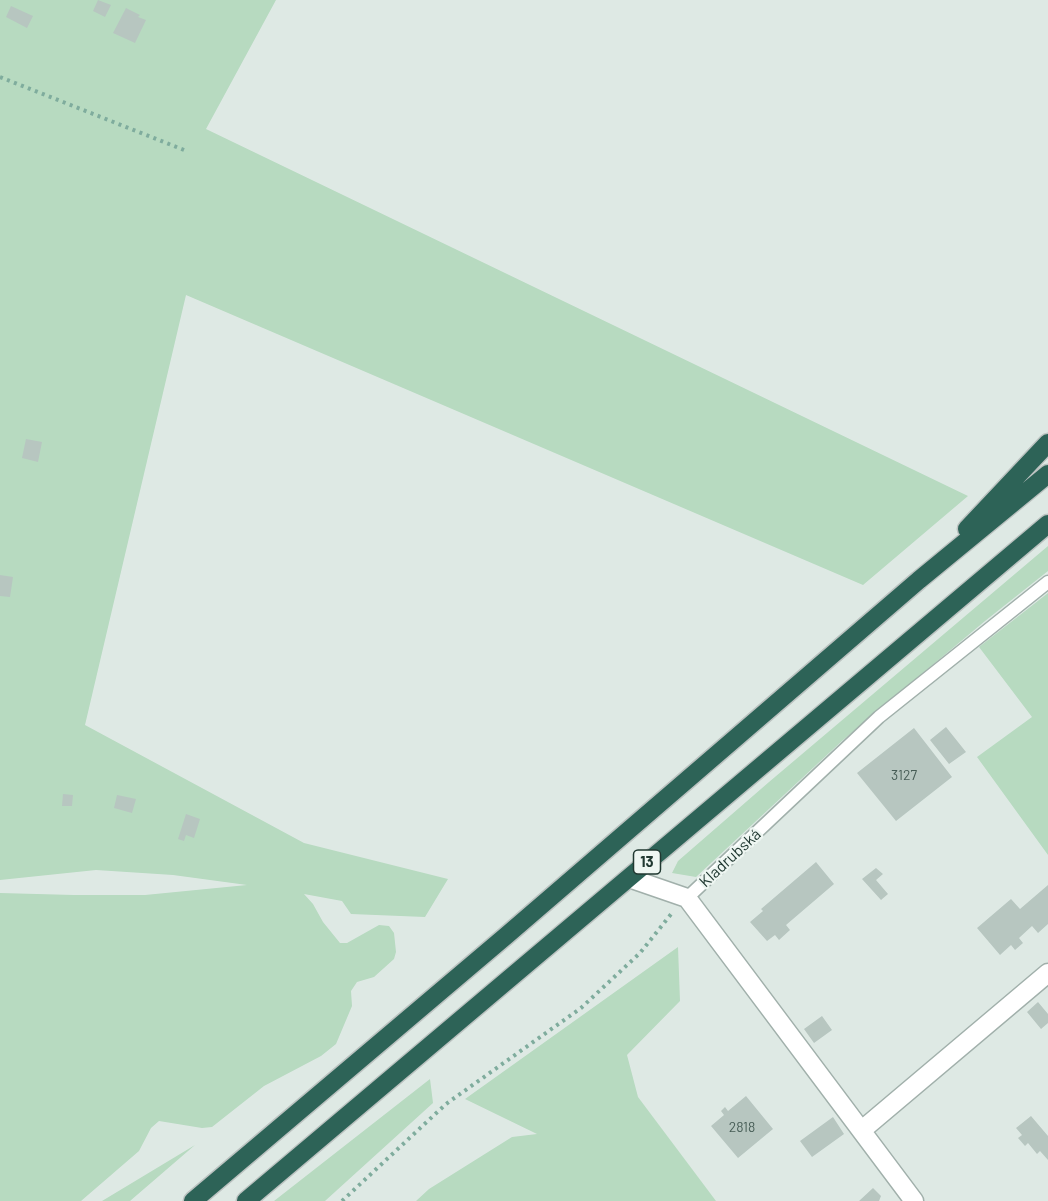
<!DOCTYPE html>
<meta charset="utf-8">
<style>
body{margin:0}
canvas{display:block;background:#dee9e4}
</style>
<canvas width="1048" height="1201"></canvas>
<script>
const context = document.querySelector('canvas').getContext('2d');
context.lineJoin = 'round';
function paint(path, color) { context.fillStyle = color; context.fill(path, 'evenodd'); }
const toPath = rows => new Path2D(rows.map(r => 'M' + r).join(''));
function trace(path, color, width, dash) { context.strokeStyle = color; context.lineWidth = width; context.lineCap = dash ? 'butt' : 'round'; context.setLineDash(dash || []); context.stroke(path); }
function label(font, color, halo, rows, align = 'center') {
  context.font = font + ' Barlow,sans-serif'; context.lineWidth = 4.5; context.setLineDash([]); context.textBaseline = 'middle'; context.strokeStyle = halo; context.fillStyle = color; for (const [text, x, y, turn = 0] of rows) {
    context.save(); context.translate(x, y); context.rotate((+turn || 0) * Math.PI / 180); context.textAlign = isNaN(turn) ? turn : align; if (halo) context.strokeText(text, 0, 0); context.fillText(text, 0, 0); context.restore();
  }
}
paint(toPath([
 [0,0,276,0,206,129,968,496,863,585,186,295,85,725,304,843,448,879,425,917,351,914,342,901,304,894,313,904,323,922,340,943,347,943,379,925,389,926,394,933,396,952,394,959,374,977,357,982,351,991,352,1006,336,1044,321,1056,264,1086,212,1127,202,1128,159,1121,151,1128,139,1151,81,1201,0,1201,0,893,74,895,145,895,247,885,173,875,96,870,0,880],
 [1048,546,1048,571,985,621,843,740,696,877,672,873,678,861,769,782],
 [1048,593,1048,855,977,757,1032,717,979,647],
 [678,947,680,1001,627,1055,638,1097,716,1201,416,1201,429,1189,512,1137,537,1134,465,1099],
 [430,1079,433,1103,325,1201,274,1201],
 [195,1145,130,1201,102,1201]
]), '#b7dac0');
paint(toPath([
 [98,0,111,5,105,17,93,11],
 [11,6,33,16,27,28,6,17],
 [126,8,140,15,138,17,146,20,135,43,113,33],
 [26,439,42,442,38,462,22,458],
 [0,575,13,577,10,597,0,596],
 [946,727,966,752,949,764,930,740],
 [914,728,952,777,896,821,857,773],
 [63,794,73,795,72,806,62,806],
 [117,795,136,799,132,813,114,808],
 [186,814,200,819,194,838,186,835,184,841,178,839],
 [816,862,834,884,786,925,790,930,779,940,775,935,767,941,750,922,763,911,761,909],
 [876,868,883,874,876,880,888,894,881,900,862,879],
 [1048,885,1048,924,1038,933,1032,926,1019,938,1023,943,1015,950,1011,945,1000,955,977,928,1011,899,1020,909],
 [1038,1002,1048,1014,1048,1023,1041,1029,1027,1012],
 [822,1016,832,1030,814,1043,804,1029],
 [746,1096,773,1129,738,1158,711,1126,724,1115,721,1111,725,1107,728,1111],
 [1031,1116,1048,1136,1048,1160,1040,1151,1037,1154,1028,1143,1025,1146,1018,1138,1022,1135,1016,1128],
 [833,1117,844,1134,812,1157,800,1141],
 [873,1188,881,1196,879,1201,859,1201]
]), '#b7c6c0');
const lane = toPath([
 [687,898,879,717,1048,582]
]);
const street = toPath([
 [629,878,687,898,914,1201],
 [862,1130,1048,973]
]);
const highway = toPath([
 [967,529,1048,443],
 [193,1201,507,935,919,580,1048,474],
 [246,1201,1048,524]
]);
trace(lane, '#a1b0ab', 15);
trace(street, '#a1b0ab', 21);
trace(highway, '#bcc3c1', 21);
trace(toPath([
 [0,77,184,150],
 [342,1201,446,1104,581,1008,640,953,672,913]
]), '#7fac9d', 4, [3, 4.5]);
trace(lane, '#fff', 12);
trace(street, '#fff', 18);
trace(highway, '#2d6357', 18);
label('14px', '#465c55', null, [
 ["3127",904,775],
 ["2818",742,1127]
]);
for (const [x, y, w] of [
 [647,862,27]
]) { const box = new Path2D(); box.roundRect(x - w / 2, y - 12, w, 24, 4.5); context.fillStyle = '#eef6f2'; context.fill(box); trace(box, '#203831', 1.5); }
label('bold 15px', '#203831', null, [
 ["13",647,862]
]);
label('16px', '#203831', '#eef6f2', [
 ["Kladrubská",730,858,-43]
]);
</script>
